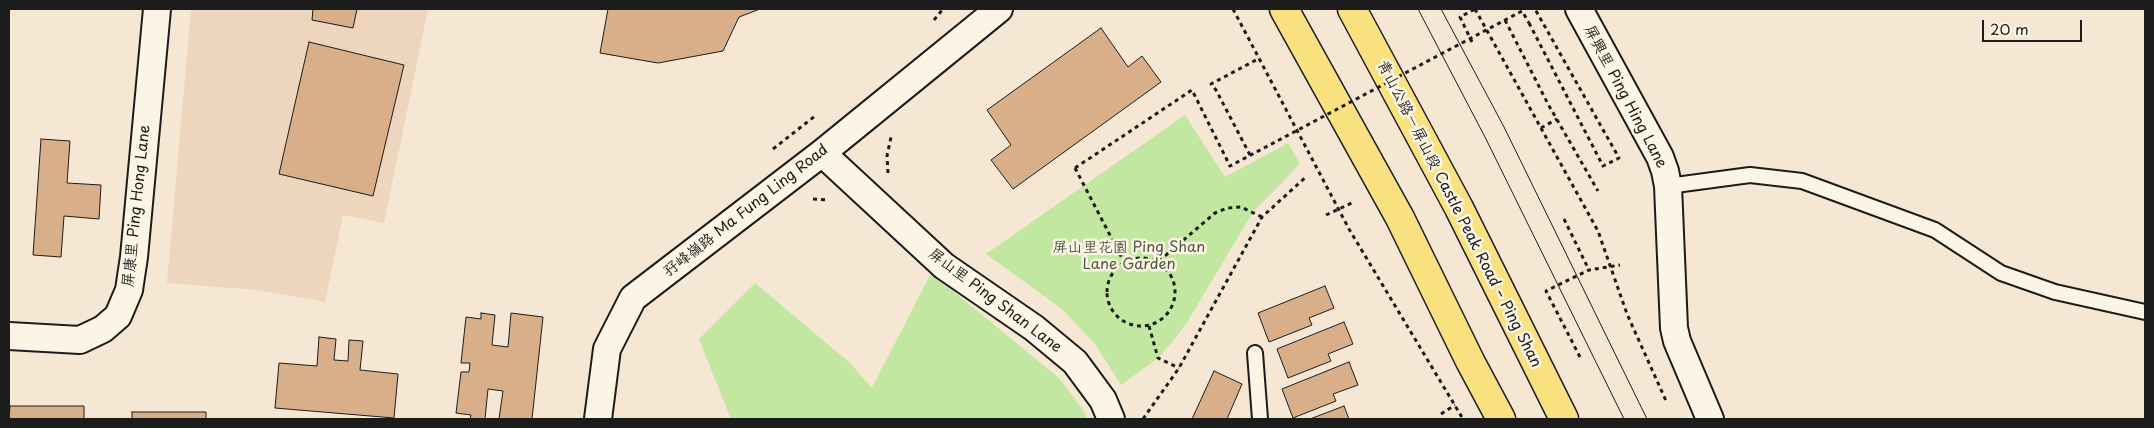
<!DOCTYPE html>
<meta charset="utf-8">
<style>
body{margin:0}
#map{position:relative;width:2154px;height:428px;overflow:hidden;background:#f5e7d3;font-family:"Playpen Sans",sans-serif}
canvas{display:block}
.frame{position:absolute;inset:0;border:10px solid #1c1c1c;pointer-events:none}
.scale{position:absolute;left:1982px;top:20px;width:100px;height:22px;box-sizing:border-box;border:2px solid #1c1c1c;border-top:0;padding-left:6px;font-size:15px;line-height:18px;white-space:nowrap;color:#1c1c1c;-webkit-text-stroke:4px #fcf5e5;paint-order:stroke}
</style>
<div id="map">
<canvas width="2154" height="428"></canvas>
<div class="frame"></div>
<div class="scale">20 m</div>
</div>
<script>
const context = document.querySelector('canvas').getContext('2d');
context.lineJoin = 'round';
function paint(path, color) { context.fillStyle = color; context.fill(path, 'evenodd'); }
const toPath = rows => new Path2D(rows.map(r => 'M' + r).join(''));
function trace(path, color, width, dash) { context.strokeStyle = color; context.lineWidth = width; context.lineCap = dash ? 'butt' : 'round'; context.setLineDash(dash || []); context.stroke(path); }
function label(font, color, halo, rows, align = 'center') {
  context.font = font + ' "Playpen Sans","LXGW WenKai TC",sans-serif'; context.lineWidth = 5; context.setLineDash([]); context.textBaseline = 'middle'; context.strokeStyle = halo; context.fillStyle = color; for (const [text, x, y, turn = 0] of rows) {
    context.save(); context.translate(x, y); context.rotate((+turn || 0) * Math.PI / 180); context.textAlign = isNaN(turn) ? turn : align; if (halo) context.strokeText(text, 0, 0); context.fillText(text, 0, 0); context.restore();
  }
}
paint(toPath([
 [191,9,428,9,384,223,343,215,325,302,258,290,167,283]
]), '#edd6bd');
paint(toPath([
 [1185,115,1225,177,1288,143,1300,164,1253,212,1186,324,1173,341,1158,358,1121,385,1095,344,1062,309,986,254],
 [931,273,1059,378,1084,411,1087,419,731,419,699,339,755,283,849,362,872,388]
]), '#c1e7a1');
const building = toPath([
 [313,9,357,9,353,28,312,20,313,9],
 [608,9,760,9,739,17,723,51,658,63,600,53,608,9],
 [1101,28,1128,67,1142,56,1161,82,1013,189,991,160,1011,145,987,110,1101,28],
 [309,42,404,65,373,196,279,174,309,42],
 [41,139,70,141,67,183,101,185,99,219,64,216,61,257,33,255,41,139],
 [1325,286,1334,308,1309,318,1312,325,1269,342,1258,313,1325,286],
 [481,313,495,315,492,345,508,347,511,313,543,317,532,419,499,419,503,391,488,389,485,419,470,419,471,415,456,413,461,372,469,372,470,363,461,363,466,317,481,319,481,313],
 [1344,322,1353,344,1328,354,1331,361,1288,378,1277,349,1344,322],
 [319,337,336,339,334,360,348,361,349,340,363,341,360,370,398,374,394,418,275,408,279,363,317,366,319,337],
 [1349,362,1358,385,1333,394,1336,401,1293,418,1282,389,1349,362],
 [1214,371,1242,384,1227,419,1192,419,1214,371],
 [10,406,84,406,84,419,9,419,10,406],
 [1344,406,1349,419,1310,419,1344,406],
 [132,412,206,412,206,419,132,419,132,412]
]);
paint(building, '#d9af8a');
trace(building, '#1c1c1c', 1);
const lane = toPath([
 [1668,186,1750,175,1802,181,1935,230,2001,273,2055,292,2145,312],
 [1255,353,1260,419]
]);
const street = toPath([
 [1579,9,1660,157,1665,171,1668,186,1674,328,1677,341,1710,419],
 [822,153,944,266,1034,328,1075,362,1103,400,1111,419],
 [9,336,80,340,103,329,118,316,129,290,134,257,157,9],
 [598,419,607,349,633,298,822,153,999,9]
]);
const primary = toPath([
 [1284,9,1400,218,1470,361,1501,419],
 [1352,9,1459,208,1564,419]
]);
trace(lane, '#1c1c1c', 18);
trace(street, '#1c1c1c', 30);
trace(primary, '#1c1c1c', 31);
trace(toPath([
 [1233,9,1349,229,1463,419],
 [1475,9,1598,231,1627,314,1667,403],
 [934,20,943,9],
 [1505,20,1548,104,1598,191],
 [1529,23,1603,166,1619,158,1535,9],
 [1472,42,1460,17,1475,9],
 [1541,128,1557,119],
 [773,149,815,116],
 [1250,155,1216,90,1211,84,1258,59],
 [1075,168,1124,262],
 [888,173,887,156,891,137],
 [813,199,827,200],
 [1326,215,1354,202],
 [1564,219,1589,270],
 '1107 292a34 34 0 1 1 68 0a34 34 0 1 1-68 0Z',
 [1159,261,1215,213,1227,208,1241,207,1262,217],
 [1149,326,1158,358,1179,368],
 [1580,357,1546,291,1589,270,1620,265],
 [1441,414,1455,405],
 [1143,419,1179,368,1262,217,1307,176]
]), '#1c1c1c', 3, [4, 4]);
trace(lane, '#fcf5e5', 14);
trace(street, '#fcf5e5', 26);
trace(primary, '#fae180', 28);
trace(toPath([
 [1418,9,1486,139,1624,419],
 [1441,9,1504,127,1647,419]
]), '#1c1c1c', 1);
trace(toPath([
 [1075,168,1192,90,1230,166,1522,11,1529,23]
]), '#1c1c1c', 3, [4, 4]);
label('15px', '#1c1c1c', '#fcf5e5', [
 ["屏興里 Ping Hing Lane",1625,97,62],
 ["屏康里 Ping Hong Lane",137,206,-84],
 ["孖峰嶺路 Ma Fung Ling Road",746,211,-38],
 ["青山公路－屏山段 Castle Peak Road – Ping Shan",1459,214,63],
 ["屏山里 Ping Shan Lane",995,301,37]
]);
label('15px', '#4e5944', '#fcf5e5', [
 ["屏山里花園 Ping Shan",1129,248],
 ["Lane Garden",1129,265]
]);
</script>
